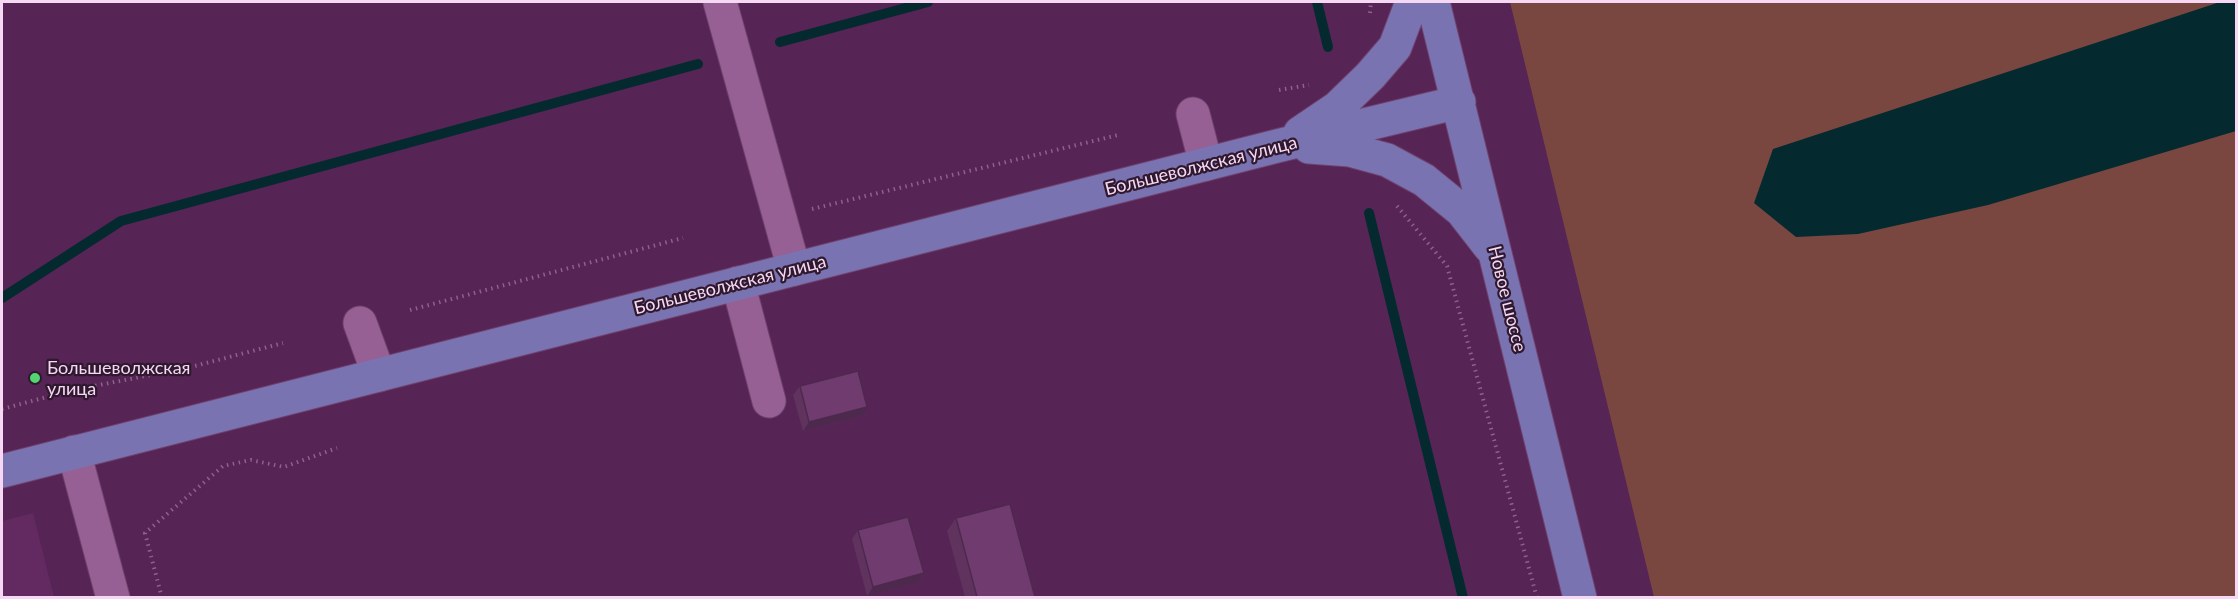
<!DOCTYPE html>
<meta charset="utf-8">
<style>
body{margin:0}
#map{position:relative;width:2238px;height:599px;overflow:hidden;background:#562455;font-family:Lato,sans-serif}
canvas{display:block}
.frame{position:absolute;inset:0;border:3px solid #f6d8f4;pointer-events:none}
</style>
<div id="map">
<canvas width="2238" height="599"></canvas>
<div class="frame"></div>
</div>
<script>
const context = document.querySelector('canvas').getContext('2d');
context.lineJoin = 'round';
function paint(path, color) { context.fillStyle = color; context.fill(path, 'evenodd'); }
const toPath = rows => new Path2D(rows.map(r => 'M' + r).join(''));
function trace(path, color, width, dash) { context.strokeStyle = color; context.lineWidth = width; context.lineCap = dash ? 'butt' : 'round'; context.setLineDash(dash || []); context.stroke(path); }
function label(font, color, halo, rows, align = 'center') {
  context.font = font + ' Lato,sans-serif'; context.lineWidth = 4.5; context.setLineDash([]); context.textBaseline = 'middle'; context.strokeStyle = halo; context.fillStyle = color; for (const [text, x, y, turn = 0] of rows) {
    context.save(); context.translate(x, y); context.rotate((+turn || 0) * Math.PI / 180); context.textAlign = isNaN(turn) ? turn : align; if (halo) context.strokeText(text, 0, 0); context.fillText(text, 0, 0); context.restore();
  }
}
paint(toPath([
 [33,513,54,597,2,597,2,521]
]), '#622a61');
paint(toPath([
 [1510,2,2236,2,2236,597,1654,597]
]), '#794740');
paint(toPath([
 [2220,2,2236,2,2236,131,1988,205,1858,234,1796,237,1754,203,1773,149]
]), '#042a2f');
trace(toPath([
 [1317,2,1328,47],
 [780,42,928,2],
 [1369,213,1463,598],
 [2,298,121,221,698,64]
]), '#042a2f', 10);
const minor = toPath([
 [720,2,794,269],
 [1193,114,1206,164],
 [738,283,769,401],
 [360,323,379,375],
 [74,452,113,598]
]);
const major = toPath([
 [1433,2,1580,598],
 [1300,133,1337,108,1370,76,1395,47,1412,2],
 [1309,147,1350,150,1387,160,1424,180,1462,211,1490,247],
 [2,471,1277,146,1459,102]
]);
trace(minor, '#6f426e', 35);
trace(major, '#6f426e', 35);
trace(toPath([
 [1370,13,1371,2],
 [1279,90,1309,85],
 [1397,206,1447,266,1537,598],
 [812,209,1118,135],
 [410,310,683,238],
 [2,409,73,390,187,368,283,343],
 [162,598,145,533,223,466,251,460,284,467,337,448]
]), '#8d628b', 4, [1.5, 4.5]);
trace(minor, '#976094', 33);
trace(major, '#7a73b1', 33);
paint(toPath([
 [800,386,861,416,803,431,793,395],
 [956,518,1035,597,965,597,947,531],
 [858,530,924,573,917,583,867,596,852,539]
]), '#60335f');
paint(toPath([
 [867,407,861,416,803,431,809,422],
 [924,573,917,583,867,596,873,587]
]), '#4e294e');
const building = toPath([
 [858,371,867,407,809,422,800,386,858,371],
 [1010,504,1035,597,977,597,956,518,1010,504],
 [908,517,924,573,873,587,858,530,908,517]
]);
paint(building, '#703b6f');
trace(building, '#4e294e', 1.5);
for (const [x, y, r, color] of [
 [35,378,6,"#53d672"]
]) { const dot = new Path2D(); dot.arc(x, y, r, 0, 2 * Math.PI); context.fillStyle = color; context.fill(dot); trace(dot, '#2f192e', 2); }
label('18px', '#f6d8f4', '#2f192e', [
 ["Большеволжская улица",1201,166,-14],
 ["Большеволжская улица",730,285,-14],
 ["Новое шоссе",1507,299,76]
]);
label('18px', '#f6d8f4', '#2f192e', [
 ["Большеволжская",47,368],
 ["улица",47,389]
], 'left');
</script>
